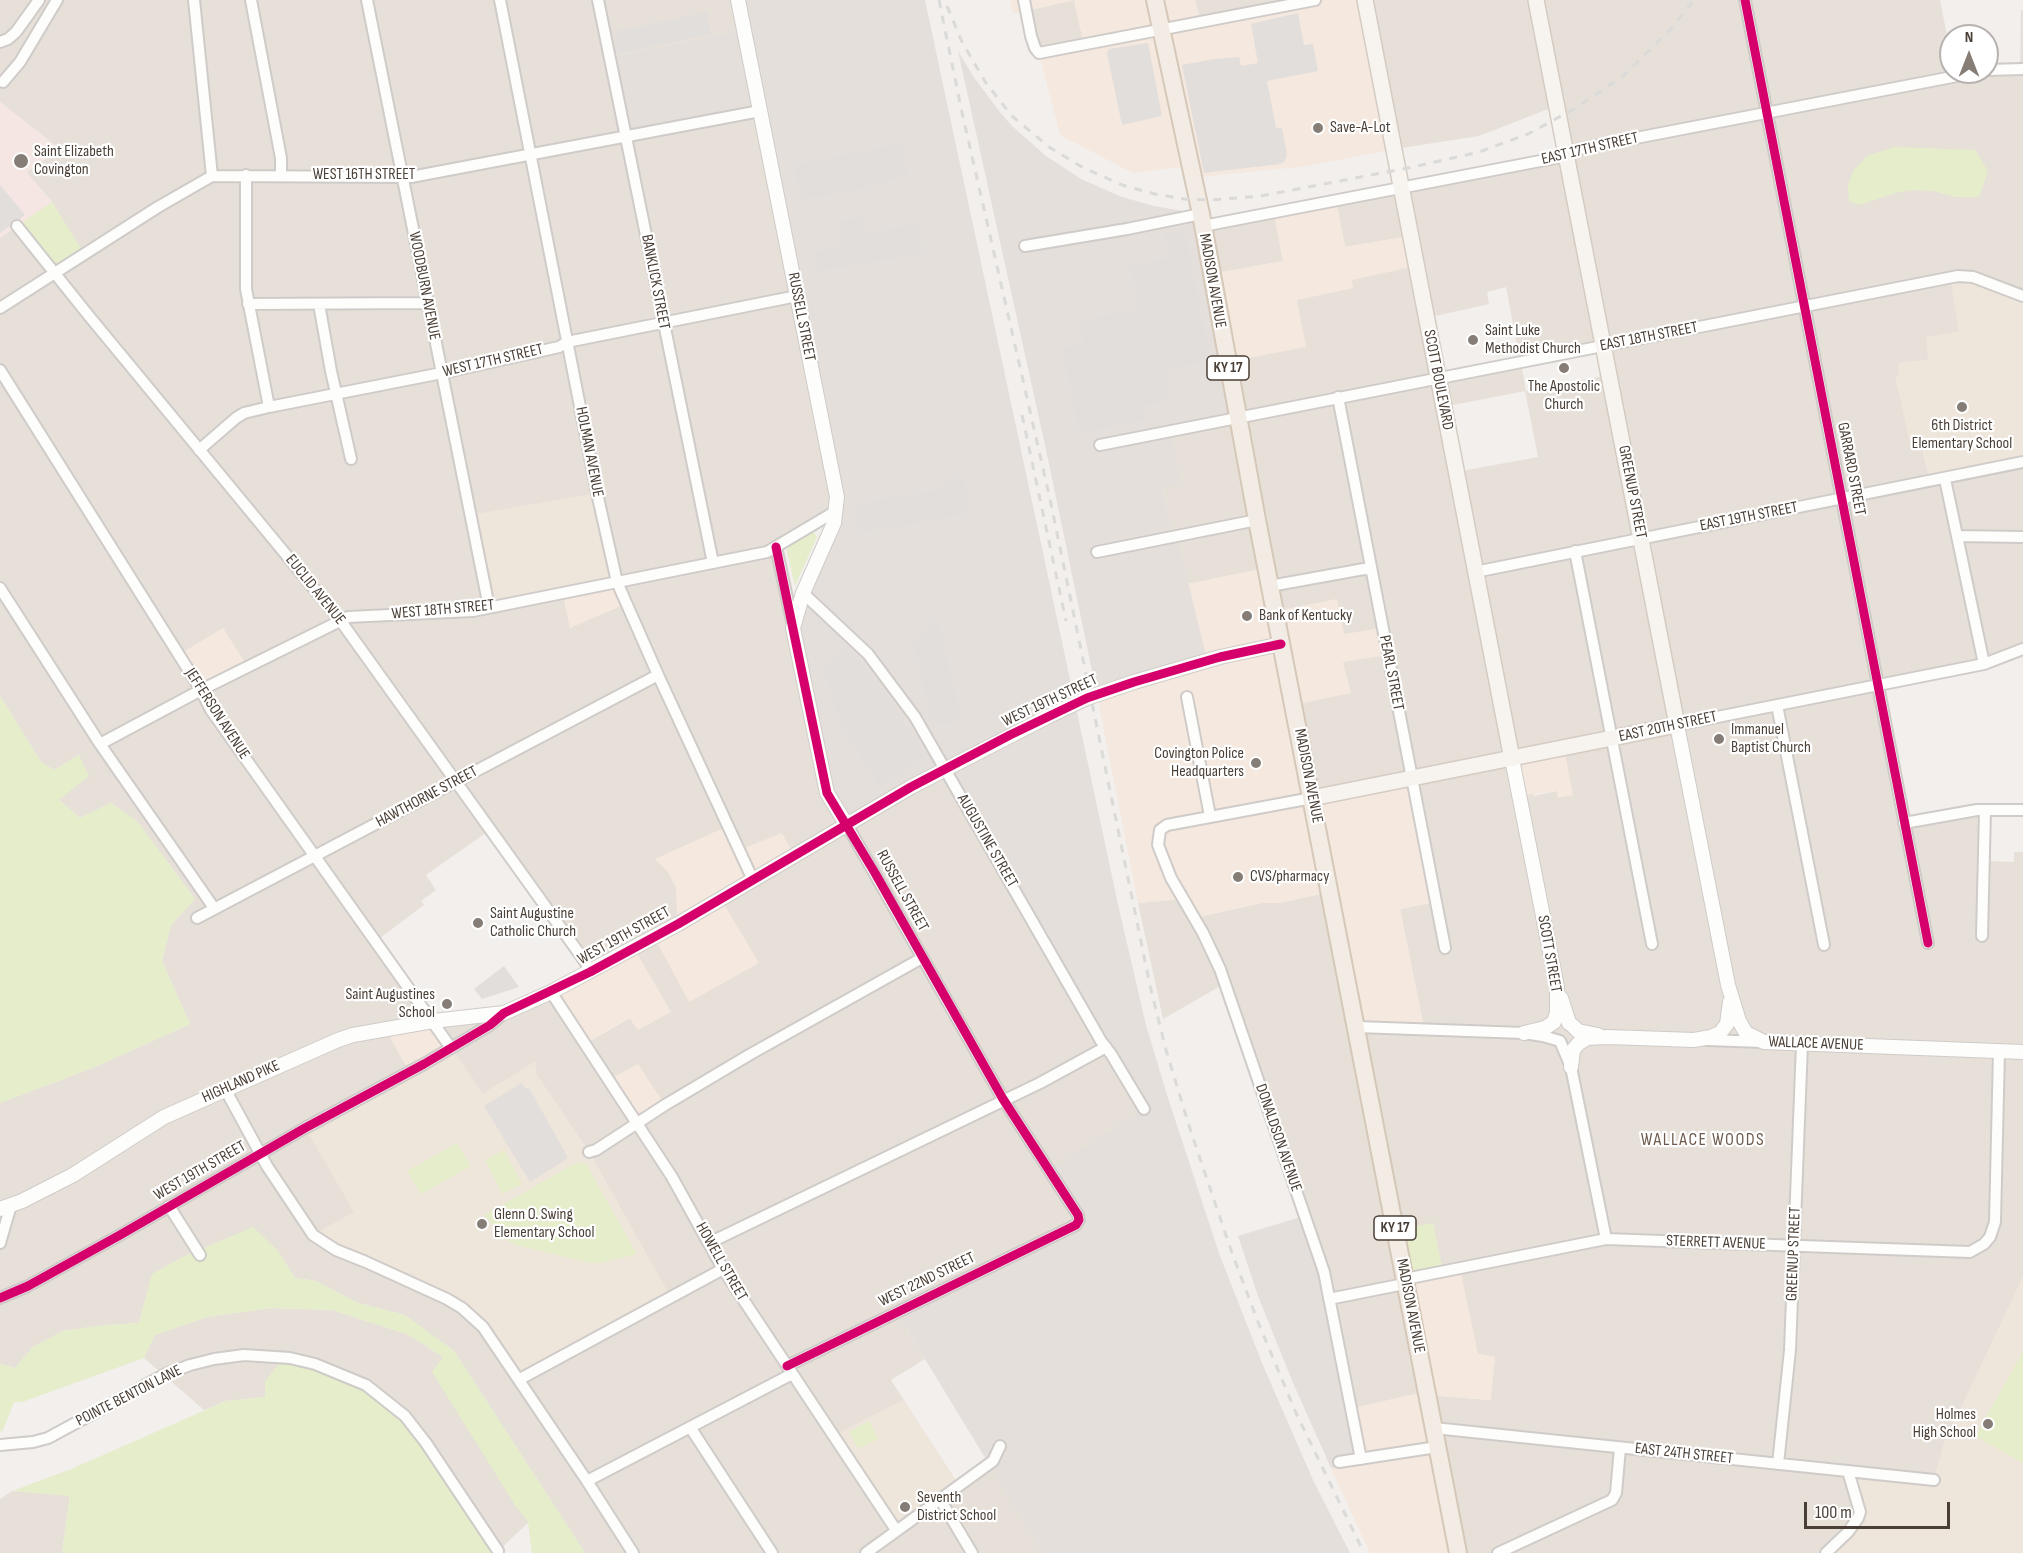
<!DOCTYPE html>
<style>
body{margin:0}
#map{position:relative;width:2023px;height:1553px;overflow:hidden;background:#f2efec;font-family:"Sofia Sans Condensed",sans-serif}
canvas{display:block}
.north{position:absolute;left:1939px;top:24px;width:60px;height:60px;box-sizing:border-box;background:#fff;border:2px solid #b7b2af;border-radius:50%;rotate:0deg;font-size:16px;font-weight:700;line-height:24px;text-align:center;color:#4a3f36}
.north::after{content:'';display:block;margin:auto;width:21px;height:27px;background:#857d76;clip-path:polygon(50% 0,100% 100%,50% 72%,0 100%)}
.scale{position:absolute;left:1804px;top:1502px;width:146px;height:27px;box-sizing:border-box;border:3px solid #4a3f36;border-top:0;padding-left:8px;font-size:18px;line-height:21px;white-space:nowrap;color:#4a3f36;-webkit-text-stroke:4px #fff;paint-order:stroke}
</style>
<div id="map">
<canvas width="2023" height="1553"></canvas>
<div class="north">N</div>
<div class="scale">100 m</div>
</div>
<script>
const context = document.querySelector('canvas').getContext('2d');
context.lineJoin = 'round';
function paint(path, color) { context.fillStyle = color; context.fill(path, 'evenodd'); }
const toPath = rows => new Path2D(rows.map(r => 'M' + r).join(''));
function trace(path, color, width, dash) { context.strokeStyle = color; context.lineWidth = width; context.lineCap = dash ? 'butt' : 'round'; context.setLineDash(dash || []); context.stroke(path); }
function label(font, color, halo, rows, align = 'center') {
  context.font = font + ' "Sofia Sans Condensed",sans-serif'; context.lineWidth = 4.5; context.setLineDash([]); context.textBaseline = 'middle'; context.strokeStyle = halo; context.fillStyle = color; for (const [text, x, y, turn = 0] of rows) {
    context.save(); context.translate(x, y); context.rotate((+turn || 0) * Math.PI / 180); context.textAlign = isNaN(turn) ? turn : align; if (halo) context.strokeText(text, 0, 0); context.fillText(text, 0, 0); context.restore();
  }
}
paint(toPath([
 [0,0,738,0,744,30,610,57,760,111,836,511,776,547,798,648,946,770,1144,1109,1079,1220,897,1313,925,1359,891,1380,904,1400,833,1436,896,1530,990,1463,1043,1553,585,1553,454,1351,405,1315,358,1303,316,1281,295,1278,277,1250,253,1228,183,1257,153,1274,139,1323,105,1325,63,1331,33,1347,15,1368,0,1364,0,1103,95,1067,190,1024,162,961,171,925,195,899,137,821,111,803,80,818,58,799,79,755,54,770,41,762,0,696,0,238,17,226,84,255,52,202,26,172,60,149,0,102],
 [617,582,571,628,570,628,563,593],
 [490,830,590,972,670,1012,630,1018,585,1044,551,992,475,1015,433,1021,376,941,424,905,421,901,436,890,426,875],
 [739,850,721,899,678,924,676,888,669,873,656,859],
 [451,1048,483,1094,535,1062,536,1074,589,1152,670,1297,313,1235,355,1212,409,1072],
 [1074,0,1084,45,1039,53,1026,11],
 [1195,0,1315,0,1201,22],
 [1365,0,1940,0,1951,56,1951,72,2020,69,2021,10,2023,10,2023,296,1959,332,1929,360,1898,363,1910,439,1920,437,1930,482,2023,462,2023,649,1878,685,1904,823,1985,810,1984,861,2014,862,2014,852,2023,852,2023,1277,1944,1444,1934,1480,1860,1512,1826,1553,1458,1553,1415,1394,1350,1409,1329,1299,1224,984,1163,1019,1138,903,1182,899,1194,918,1262,903,1279,903,1330,892,1424,1028,1400,909,1436,902,1312,798,1293,705,1382,628,1344,635,1275,611,1266,568,1188,584,1177,536,1173,537,1162,488,1170,431,1227,362,1296,300,1352,288,1351,280,1410,236,1345,247,1336,201,1566,156,1556,106,1479,136,1395,149],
 [1506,287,1520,361,1437,378,1426,318,1489,304,1487,292],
 [1603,347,1608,375,1526,391,1521,362],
 [1525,391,1538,457,1456,472,1443,407],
 [1564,749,1568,771,1557,791,1533,796],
 [1478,1354,1495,1357,1490,1400,1428,1395],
 [1274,213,1283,261,1211,274,1203,226],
 [271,1308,333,1310,409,1335,443,1357,515,1505,529,1522,498,1551,265,1397,226,1401,204,1410,144,1358,154,1335,207,1317],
 [12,1491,70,1495,62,1553,0,1553,0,1499]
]), '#e7e0d9');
paint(toPath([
 [1010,0,1195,0,1200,22,1315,0,1365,0,1395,149,1307,166,1192,178,1189,166,1133,173,1060,135,1039,53,1084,45,1074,0,1013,14],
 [1336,201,1345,247,1410,236,1416,266,1352,280,1353,288,1297,300,1306,347,1227,362,1211,274,1283,261,1274,213],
 [1266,568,1275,611,1337,599,1344,634,1383,628,1388,655,1343,662,1351,693,1294,705,1312,798,1411,779,1436,902,1400,909,1424,1028,1357,1027,1330,892,1279,903,1262,903,1193,918,1182,899,1138,903,1097,695,1206,660,1188,584],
 [617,582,626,604,570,628,563,593],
 [223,628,248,667,201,690,178,655],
 [1564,749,1573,795,1558,798,1557,791,1519,796,1512,759],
 [728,826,739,850,782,833,794,856,721,899,759,963,689,1002,654,937,678,924,676,888,669,873,655,859],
 [634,948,671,1012,638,1030,629,1018,585,1044,551,992],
 [433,1021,451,1048,409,1072,386,1030],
 [638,1064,665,1105,637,1123,608,1080],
 [1460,1268,1478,1354,1495,1357,1491,1400,1428,1395,1458,1553,1370,1553,1331,1468,1362,1462,1350,1409,1415,1394,1427,1395,1405,1279]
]), '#f5e8de');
paint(toPath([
 [738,0,925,0,1119,909,1146,1025,1167,1095,1220,1256,1262,1363,1313,1480,1350,1553,1043,1553,897,1313,1079,1220,1049,1171,1144,1109,946,770,847,825,835,809,793,628,836,511,760,111,626,136,610,57,743,30],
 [958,51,973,76,999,111,1012,126,1046,156,1081,179,1122,197,1154,206,1201,214,1237,418,1170,431,1181,484,1162,488,1173,536,1177,536,1207,660,1097,695,1048,459],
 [1304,1216,1324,1272,1363,1462,1331,1468,1293,1383,1258,1296,1238,1236]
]), '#e5dfdb');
paint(toPath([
 [1958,276,2023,296,2023,462,1930,482,1921,438,1909,440,1895,377,1899,375,1898,363,1928,360,1926,337,1959,331,1950,277],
 [597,493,617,582,489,607,470,515],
 [451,1048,483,1093,535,1062,536,1074,589,1152,671,1297,520,1379,473,1317,313,1235,354,1212,305,1128],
 [2023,1277,2023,1553,1826,1553,1858,1518,1848,1471,1934,1480,1944,1444],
 [904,1400,959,1485,896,1530,833,1436]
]), '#eee5db');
paint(toPath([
 [0,102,60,149,26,172,52,202,0,238]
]), '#f5e5e3');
paint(toPath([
 [1894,147,1975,150,1988,171,1979,197,1956,197,1933,191,1914,190,1899,192,1859,205,1849,201,1848,186,1853,171,1867,156],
 [52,202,85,255,55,274,17,226],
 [810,533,815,533,817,537,795,586,787,550,790,545],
 [0,696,41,762,54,770,79,755,89,776,59,800,80,818,111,803,137,821,195,899,171,925,162,961,190,1024,95,1067,0,1103],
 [457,1143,471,1166,421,1194,407,1171],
 [504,1150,522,1184,502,1194,485,1160],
 [576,1163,586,1164,637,1254,601,1263,591,1263,516,1245,506,1240,484,1215],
 [1433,1223,1443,1271,1405,1279,1395,1230],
 [253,1227,277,1250,295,1278,316,1281,358,1303,405,1315,454,1351,585,1553,532,1553,528,1522,515,1505,432,1372,443,1357,409,1335,333,1310,271,1308,207,1317,155,1335,144,1358,22,1402,14,1402,2,1432,0,1431,0,1364,15,1368,33,1347,63,1331,105,1325,139,1323,152,1274,183,1257],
 [2023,1352,2023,1463,1975,1436],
 [290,1358,345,1375,405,1416,499,1553,62,1553,70,1496,12,1491,69,1470,226,1401,265,1397,265,1381,278,1365],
 [869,1421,878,1439,858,1449,849,1432]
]), '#e5edca');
paint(toPath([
 [707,12,711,34,617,54,613,32],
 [1298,13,1304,45,1313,44,1318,71,1267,81,1276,128,1282,128,1287,155,1284,162,1280,164,1204,173,1182,65,1215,59,1239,57,1241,66,1258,63,1251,24],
 [1148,43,1162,116,1122,125,1107,53,1109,49],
 [900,144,908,175,857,189,804,199,800,193,794,166],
 [0,185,25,215,0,233],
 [862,217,863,234,917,224,924,253,818,271,814,253,844,247,839,221],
 [1164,232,1184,232,1208,352,1204,362,1164,369,1169,400,1144,406,1146,419,1079,433,1063,349,1084,344,1079,321,1139,309,1130,266,1169,258],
 [962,476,970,513,858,533,858,504,944,489,943,481],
 [937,617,961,720,941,724,930,716,914,643],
 [848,649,875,679,924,757,880,786,840,722,824,667],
 [504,966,519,987,482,999,474,989],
 [522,1083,525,1088,529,1088,568,1158,530,1182,484,1106]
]), '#e2dedb');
const minor = toPath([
 [194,0,212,176],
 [251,0,281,158,281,175],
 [367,0,489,607],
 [500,0,597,493,617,582,658,675,753,880],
 [598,0,713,563],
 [1024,0,1031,36,1035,48,1039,53,1315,0],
 [1745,0,1928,943],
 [0,42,8,39,16,32,39,0],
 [1987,70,2023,69],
 [3,82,20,62,57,0],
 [246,175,246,289,269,407],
 [17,226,89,316,340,620,586,963,590,972],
 [1203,226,1566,156,1579,149,1978,72],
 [1025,246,1127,229,1201,214],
 [248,304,427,303],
 [319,304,331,371,351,459],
 [0,308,158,207,212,176,411,177,760,111],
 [0,370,201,690,211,710,451,1048],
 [1338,397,1445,948],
 [1100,445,1958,276,1973,277,2023,296],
 [199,450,236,418,244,413,269,407,442,373,559,347,567,342,797,296],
 [1945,479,1984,664],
 [1958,536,2023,537],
 [776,547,793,626],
 [1575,551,1652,944],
 [1097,552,1257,520],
 [1475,572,2023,462],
 [1270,586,1364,569,1371,570],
 [0,588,100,744,214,908],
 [803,593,868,654,915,717,1101,1041,1111,1054,1144,1109],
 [1187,697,1210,816],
 [1777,705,1824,945],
 [1677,725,1984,664,2023,649],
 [100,744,201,690,348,617,473,611,767,552,836,511],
 [1312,798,1167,825,1160,830,1158,845,1171,878,1203,933,1220,969,1324,1272,1361,1459],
 [1904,823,1977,810,2023,810],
 [197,918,658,675],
 [1982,936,1985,810],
 [551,992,672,1177,723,1269,896,1530],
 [1357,1027,1524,1033,1543,1036,1560,1041,1571,1067,1606,1239],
 [1707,1040,1763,1042],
 [225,1089,267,1166,313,1235,336,1250,366,1262,447,1299,462,1308,483,1327,587,1481,633,1553],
 [589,1152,596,1150,665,1105,749,1055,922,958],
 [169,1206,200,1255],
 [0,1243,11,1205],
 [709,1243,1040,1083,1106,1047],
 [0,1298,28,1286,120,1235,305,1128,424,1064,490,1025,504,1013],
 [1329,1299,1399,1285,1405,1279,1606,1239,1970,1252,1984,1244,1990,1237,1995,1222,1999,1051],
 [787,1366,1076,1225,1079,1220,1078,1215,1003,1099,847,825],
 [520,1379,723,1269],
 [690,1427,772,1553],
 [1434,1428,1934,1480],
 [0,1445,33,1442,48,1438,166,1374,190,1365,214,1359,244,1355,290,1358,315,1364,366,1385,405,1416,426,1443,498,1551],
 [1339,1462,1437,1447],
 [1778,1464,1790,1350,1802,1044],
 [587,1481,792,1374],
 [940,1499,972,1553],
 [866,1553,993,1461,1000,1446],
 [1498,1553,1612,1500,1616,1493,1620,1448],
 [1826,1553,1848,1532,1858,1518,1860,1512,1848,1471]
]);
const tertiary = toPath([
 [738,0,837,497,834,523,803,593,793,628,827,793,847,825],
 [1134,682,1220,657,1281,644],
 [1677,725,1728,985,1739,1021,1746,1033,1764,1042,2023,1052],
 [1512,759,1557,987,1557,1013,1554,1022,1545,1028,1524,1033],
 [1561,998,1569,1023,1573,1026,1578,1031,1598,1035],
 [1571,1067,1573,1050,1579,1043,1587,1038,1608,1037,1694,1040,1711,1037,1720,1033,1727,1024,1730,1002],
 [0,1209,22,1201,73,1175,164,1117,338,1040,353,1035,433,1021,504,1013,551,992,678,924,911,787,1049,716]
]);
const secondary = toPath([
 [1365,0,1512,759],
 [1312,798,1677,725,1536,0]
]);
const primary = toPath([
 [1155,0,1201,214,1257,520,1458,1553]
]);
trace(minor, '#cfcbc8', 14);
trace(tertiary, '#cfcbc8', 16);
trace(secondary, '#d4ccc3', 18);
trace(primary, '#d6c8b8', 20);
trace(minor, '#fdfdfc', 10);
trace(tertiary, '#fdfdfc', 14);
trace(secondary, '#f7f4ef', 15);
trace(primary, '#f2ece4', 16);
trace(toPath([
 [939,0,961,108,1050,499,1151,990,1166,1050,1191,1132,1232,1253,1258,1322,1296,1413,1364,1553],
 [947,6,962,42,986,83,1012,116,1049,147,1082,167,1122,185,1155,194,1184,199,1211,200,1261,196,1413,167,1479,152,1528,134,1574,109,1623,76,1669,31,1694,0],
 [1022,415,1066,621]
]), '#dadad9', 3, [8, 8]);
const tertiaryBridge = toPath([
 [1049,716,1087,698,1134,682]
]);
trace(tertiaryBridge, '#cfcbc8', 16, []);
trace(tertiaryBridge, '#fdfdfc', 14);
trace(toPath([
 [1745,0,1928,943],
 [776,547,827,793,875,873,1003,1099,1078,1215,1079,1220,1076,1225,787,1366],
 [0,1298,28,1286,120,1235,305,1128,424,1064,490,1025,504,1013,590,972,678,924,911,787,1010,735,1087,698,1134,682,1220,657,1281,644]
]), '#d6006c', 9);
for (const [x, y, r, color] of [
 [1318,128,6,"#857d76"],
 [21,161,8,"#857d76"],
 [1473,340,6,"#857d76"],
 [1564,368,6,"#857d76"],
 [1962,407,6,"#857d76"],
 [1247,616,6,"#857d76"],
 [1719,739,6,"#857d76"],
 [1256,763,6,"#857d76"],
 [1238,877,6,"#857d76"],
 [478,923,6,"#857d76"],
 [447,1004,6,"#857d76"],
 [482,1224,6,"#857d76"],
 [1988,1424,6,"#857d76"],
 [905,1507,6,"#857d76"]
]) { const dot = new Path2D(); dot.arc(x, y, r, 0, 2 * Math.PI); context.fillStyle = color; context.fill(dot); trace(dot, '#fff', 2); }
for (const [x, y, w] of [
 [1228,368,42],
 [1395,1228,42]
]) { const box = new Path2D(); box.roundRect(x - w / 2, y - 12, w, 24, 4.5); context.fillStyle = '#fff'; context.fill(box); trace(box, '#4a3f36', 1.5); }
label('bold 15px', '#4a3f36', null, [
 ["KY 17",1228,368],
 ["KY 17",1395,1228]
]);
label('16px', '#4a3f36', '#fff', [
 ["Save-A-Lot",1330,128],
 ["Saint Elizabeth",34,152],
 ["Covington",34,170],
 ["Saint Luke",1485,331],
 ["Methodist Church",1485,349],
 ["The Apostolic",1564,387,"center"],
 ["Church",1564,405,"center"],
 ["6th District",1962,426,"center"],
 ["Elementary School",1962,444,"center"],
 ["Bank of Kentucky",1259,616],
 ["Immanuel",1731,730],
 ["Baptist Church",1731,748],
 ["Covington Police",1244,754,"right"],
 ["Headquarters",1244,772,"right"],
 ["CVS/pharmacy",1250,877],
 ["Saint Augustine",490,914],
 ["Catholic Church",490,932],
 ["Saint Augustines",435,995,"right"],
 ["School",435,1013,"right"],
 ["Glenn O. Swing",494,1215],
 ["Elementary School",494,1233],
 ["Holmes",1976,1415,"right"],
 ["High School",1976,1433,"right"],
 ["Seventh",917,1498],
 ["District School",917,1516]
], 'left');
label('16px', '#4a3f36', '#fff', [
 ["EAST 17TH STREET",1590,149,-13],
 ["WEST 16TH STREET",364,175],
 ["MADISON AVENUE",1212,281,80],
 ["BANKLICK STREET",655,282,79],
 ["WOODBURN AVENUE",424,286,79],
 ["RUSSELL STREET",801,317,79],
 ["EAST 18TH STREET",1649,337,-11],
 ["WEST 17TH STREET",493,361,-13],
 ["SCOTT BOULEVARD",1438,380,79],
 ["HOLMAN AVENUE",589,452,79],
 ["GARRARD STREET",1851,469,79],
 ["GREENUP STREET",1632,492,79],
 ["EAST 19TH STREET",1749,517,-11],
 ["EUCLID AVENUE",315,590,51],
 ["WEST 18TH STREET",443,610,-5],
 ["PEARL STREET",1391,673,79],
 ["WEST 19TH STREET",1050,701,-25],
 ["JEFFERSON AVENUE",217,714,57],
 ["EAST 20TH STREET",1668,727,-12],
 ["MADISON AVENUE",1308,776,79],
 ["HAWTHORNE STREET",427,797,-28],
 ["AUGUSTINE STREET",987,841,60],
 ["RUSSELL STREET",902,891,61],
 ["WEST 19TH STREET",624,936,-29],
 ["SCOTT STREET",1549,954,80],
 ["WALLACE AVENUE",1816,1044,2],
 ["HIGHLAND PIKE",241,1082,-24],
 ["DONALDSON AVENUE",1278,1138,71],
 ["WEST 19TH STREET",200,1171,-30],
 ["STERRETT AVENUE",1716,1243,2],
 ["GREENUP STREET",1794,1254,-88],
 ["HOWELL STREET",721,1262,60],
 ["WEST 22ND STREET",927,1280,-26],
 ["MADISON AVENUE",1410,1306,79],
 ["POINTE BENTON LANE",129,1396,-27],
 ["EAST 24TH STREET",1684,1454,6]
]);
context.letterSpacing = '1.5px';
label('18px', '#6e5b4d', '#fff', [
 ["WALLACE WOODS",1703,1140]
]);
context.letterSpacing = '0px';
</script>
